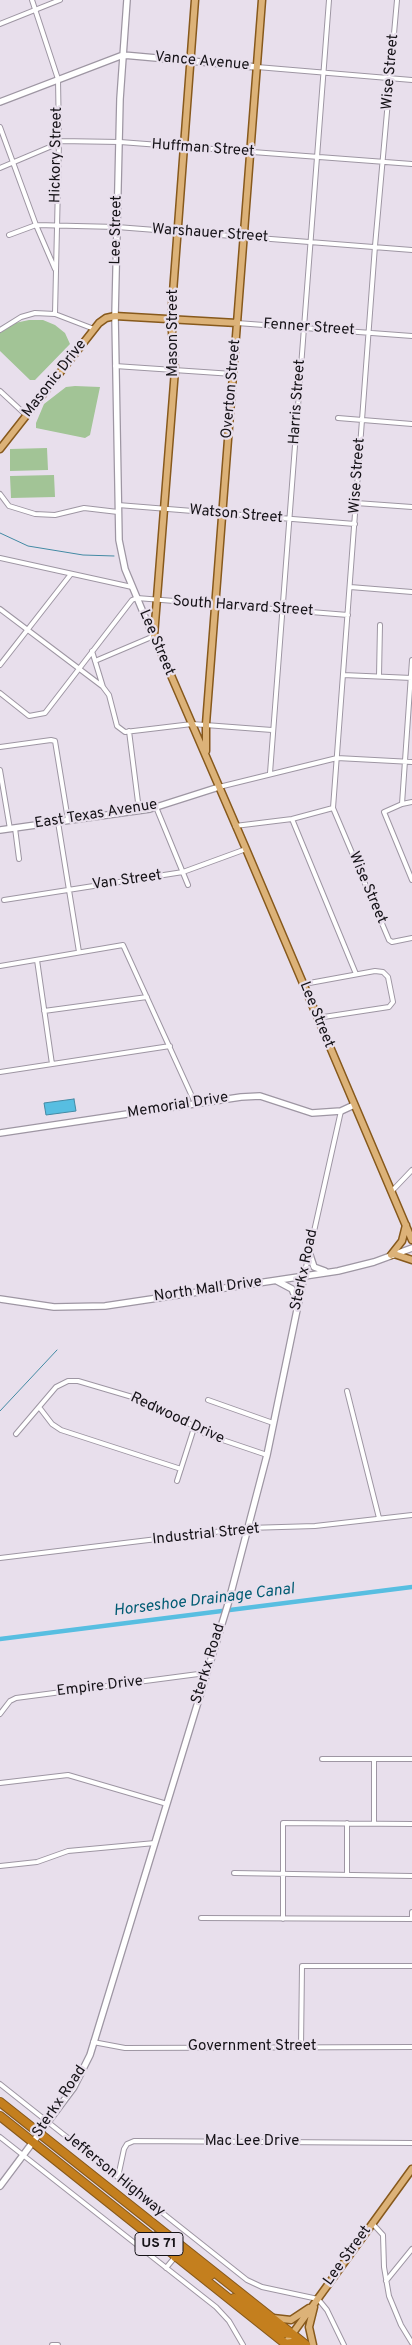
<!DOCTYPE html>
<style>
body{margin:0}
canvas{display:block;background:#e8dfec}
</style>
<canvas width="412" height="2345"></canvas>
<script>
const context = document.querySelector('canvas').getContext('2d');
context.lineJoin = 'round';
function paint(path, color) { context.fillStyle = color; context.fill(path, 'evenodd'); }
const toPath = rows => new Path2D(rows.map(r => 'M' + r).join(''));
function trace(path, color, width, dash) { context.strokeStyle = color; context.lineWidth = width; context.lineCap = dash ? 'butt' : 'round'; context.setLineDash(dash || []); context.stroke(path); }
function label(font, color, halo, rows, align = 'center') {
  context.font = font + ' Overpass,sans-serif'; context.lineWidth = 4.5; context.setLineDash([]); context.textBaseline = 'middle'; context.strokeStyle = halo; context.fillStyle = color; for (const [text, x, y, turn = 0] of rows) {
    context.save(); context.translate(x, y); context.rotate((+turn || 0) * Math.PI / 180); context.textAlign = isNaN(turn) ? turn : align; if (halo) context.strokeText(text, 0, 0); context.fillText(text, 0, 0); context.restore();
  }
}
paint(toPath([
 [29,320,43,320,55,325,65,333,70,344,35,380,30,380,0,351,0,333,15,323],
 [75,386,100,387,90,435,85,438,36,428,36,423,44,404,66,387],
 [47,448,48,470,10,471,10,449],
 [54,475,55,497,11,498,10,476]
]), '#a2c496');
const water = toPath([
 [74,1099,76,1111,46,1115,44,1103,74,1099]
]);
paint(water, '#57bee1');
trace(water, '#438aa4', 1);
trace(toPath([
 [0,533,28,546,83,555,114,556],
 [0,1411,57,1350]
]), '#438aa4', 1);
trace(toPath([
 [0,1639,412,1587]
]), '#57bee1', 4.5);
const street = toPath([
 [32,0,58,79,59,141,55,314],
 [397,0,375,246,333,808,389,940,392,942,412,938],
 [0,24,60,0],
 [257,67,412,80],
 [0,127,36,225,55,269],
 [0,168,52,146,59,141,120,142,412,164],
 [9,235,36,225,117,227,412,250],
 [237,323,412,336],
 [0,330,21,317,35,313,55,314,94,329],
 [115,366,233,374],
 [0,391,26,415],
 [338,418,412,424],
 [0,494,9,506,35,514,55,515,84,508,118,512],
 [356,503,412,507],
 [118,505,355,524],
 [0,558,132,587],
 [350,587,412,592],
 [0,609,102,686],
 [92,651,103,687,109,695,117,726,125,732,192,724,272,730],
 [412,660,402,804,384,812,412,880],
 [95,661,154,636],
 [0,665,71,574],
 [343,675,412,678],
 [379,676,380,625],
 [0,693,29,716,45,713,132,600,137,598,348,615],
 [129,731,139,810],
 [0,747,51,740,55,741,68,820],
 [0,770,10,829],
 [270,773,329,0],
 [219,787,337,758,412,762],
 [402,804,412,802],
 [156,807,188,885],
 [292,819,356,974],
 [58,822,79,952],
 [235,826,292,819,333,808],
 [15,828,19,859],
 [4,900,183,872,246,849],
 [37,960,52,1064],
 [0,966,123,945,195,1103],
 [304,984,375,971,383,972,388,977,393,1002,389,1007,317,1018],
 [44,1011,147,997],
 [0,1072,170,1046],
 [392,1191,412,1170],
 [304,1276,341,1111],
 [347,1391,379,1518],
 [208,1400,273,1423],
 [39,1407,52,1424,61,1430,181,1469],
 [16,1434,56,1387,68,1381,78,1381,139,1399,179,1417,205,1434,267,1455],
 [177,1481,194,1428],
 [0,1558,248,1528,315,1526,412,1515],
 [0,1714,10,1701,16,1698,206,1673],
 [322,1759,412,1759],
 [374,1759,374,1823],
 [0,1783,68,1775,167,1804],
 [347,1823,347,1875],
 [0,1866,37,1862,68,1851,155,1843],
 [234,1873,412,1876],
 [201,1918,412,1919,412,1912],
 [283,1919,283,1823,412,1824],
 [93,2042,125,2048,412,2047],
 [301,2047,302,1966,412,1966],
 [0,2084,247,2280,262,2287,318,2299,327,2310,344,2345],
 [0,2137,216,2307,229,2321,243,2345],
 [118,2177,124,2149,127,2144,134,2141,412,2143],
 [372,2223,383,2235,384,2267,389,2296,401,2325,412,2343],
 [166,2268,175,2257],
 [386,2281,412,2249],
 [52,2345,58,2345]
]);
const secondary = toPath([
 [127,0,120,99,115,316,119,540,125,569,153,636],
 [0,102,123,55,257,67],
 [0,830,150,809,219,787],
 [0,1133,241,1097,260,1096,312,1113,341,1111,354,1105],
 [309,1252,314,1267,325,1271],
 [277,1281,292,1289,297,1301],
 [0,1299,54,1307,105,1306,338,1271,374,1262,412,1248],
 [0,2186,74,2087,90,2055,228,1604,267,1455,304,1276]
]);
const primary = toPath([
 [195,0,171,319,175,370,154,636,246,849,412,1240],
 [0,449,99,323,106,318,115,316,237,323],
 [206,751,206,724,262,0],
 [394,1254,412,1260],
 [391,1255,402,1241,406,1225],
 [273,2318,291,2320,309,2308],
 [285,2344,412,2169],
 [313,2345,309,2327,314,2307]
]);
const highway = toPath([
 [0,2102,306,2345],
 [0,2116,287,2345],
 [156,2236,175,2250,182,2247],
 [175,2257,181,2254,211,2275],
 [234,2298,282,2333,292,2334],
 [285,2344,292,2343,296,2345]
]);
trace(street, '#9e96a3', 6);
trace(secondary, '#9e96a3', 8);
trace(primary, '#87591c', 9);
trace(highway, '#87591c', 10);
trace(street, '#fff', 4);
trace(secondary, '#fff', 5.5);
trace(primary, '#dcb278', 6);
trace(highway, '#c47f1e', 8);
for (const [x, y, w] of [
 [159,2244,48]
]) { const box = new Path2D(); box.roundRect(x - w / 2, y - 11.5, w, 23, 4); context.fillStyle = '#e8dfec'; context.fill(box); trace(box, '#151217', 1); }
label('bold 14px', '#151217', null, [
 ["US 71",159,2244]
]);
label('15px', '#151217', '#e8dfec', [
 ["Vance Avenue",202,62,5],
 ["Wise Street",391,72,-85],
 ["Huffman Street",203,149,4],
 ["Hickory Street",57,155,-89],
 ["Lee Street",117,230,-89],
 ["Warshauer Street",210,234,4],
 ["Fenner Street",309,328,4],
 ["Mason Street",174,333,-90],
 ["Masonic Drive",55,379,-52],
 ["Overton Street",232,389,-85],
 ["Harris Street",298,402,-86],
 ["Wise Street",358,476,-86],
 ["Watson Street",236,515,5],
 ["South Harvard Street",243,607,4],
 ["Lee Street",156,643,67],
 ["East Texas Avenue",96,815,-9],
 ["Van Street",127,881,-8],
 ["Wise Street",367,888,67],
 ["Lee Street",316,1015,68],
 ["Memorial Drive",178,1106,-9],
 ["Sterkx Road",305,1270,-78],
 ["North Mall Drive",208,1290,-8],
 ["Redwood Drive",177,1419,25],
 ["Industrial Street",206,1535,-6],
 ["Sterkx Road",209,1664,-73],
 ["Empire Drive",100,1687,-7],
 ["Government Street",252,2047],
 ["Sterkx Road",60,2102,-56],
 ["Mac Lee Drive",252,2142],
 ["Jefferson Highway",114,2175,39],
 ["Lee Street",348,2256,-54]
]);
label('italic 16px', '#005b73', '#e8dfec', [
 ["Horseshoe Drainage Canal",204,1601,-7]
]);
</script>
